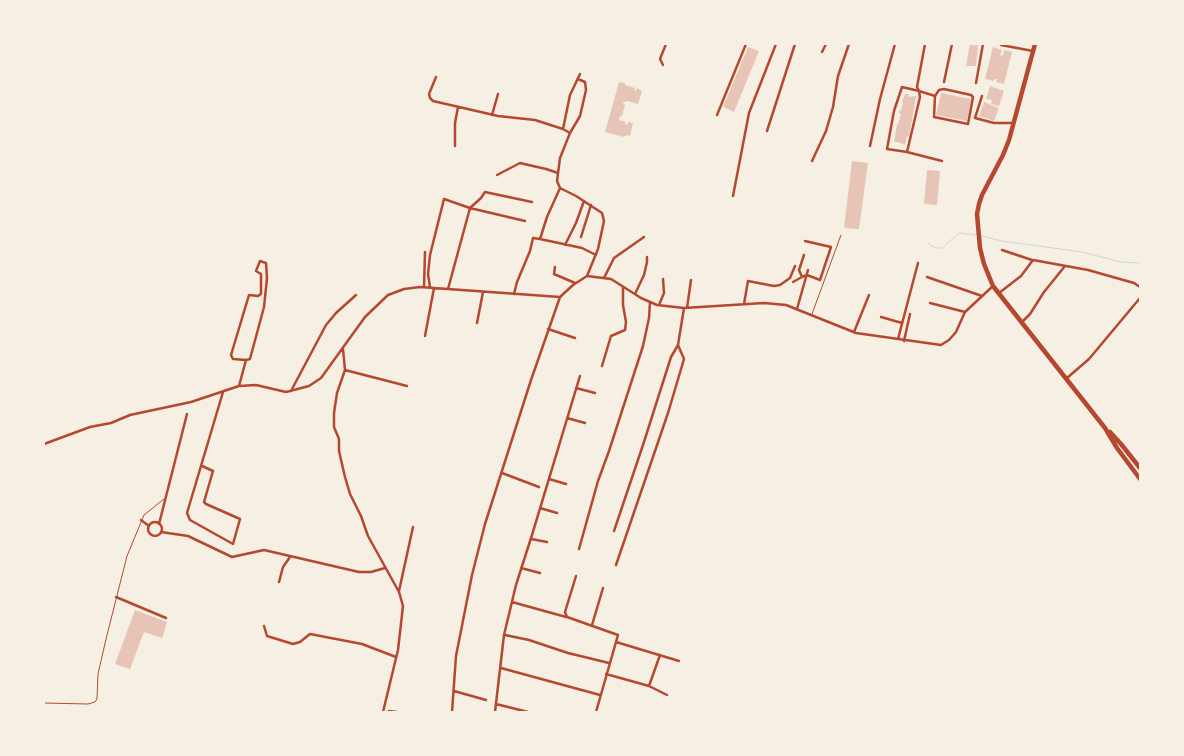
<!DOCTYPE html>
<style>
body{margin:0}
#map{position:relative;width:1184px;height:756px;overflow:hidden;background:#f6efe4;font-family:"Alegreya Sans",sans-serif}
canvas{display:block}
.frame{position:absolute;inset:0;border:45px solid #f6efe4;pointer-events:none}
</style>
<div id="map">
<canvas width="1184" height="756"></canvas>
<div class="frame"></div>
</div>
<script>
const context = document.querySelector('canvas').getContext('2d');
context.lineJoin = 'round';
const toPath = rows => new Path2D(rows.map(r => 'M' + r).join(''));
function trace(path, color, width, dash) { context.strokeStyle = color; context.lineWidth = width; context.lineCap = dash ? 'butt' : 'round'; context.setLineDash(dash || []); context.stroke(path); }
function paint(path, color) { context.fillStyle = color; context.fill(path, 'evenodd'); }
trace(toPath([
 [981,236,1002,241,1082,252,1121,262,1140,263],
 [928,243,935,248,942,248,959,233,978,235]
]), '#c9d6d2', 1);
paint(toPath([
 [970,44,978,44,976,66,966,66],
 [748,47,759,51,734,112,723,107],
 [993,47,1002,50,1000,55,1003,56,1004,50,1012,52,1004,84,996,82,997,79,994,79,994,81,985,79],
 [619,82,625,83,625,85,635,88,634,90,636,91,637,88,642,91,638,104,627,101,624,102,623,104,625,105,622,116,620,116,619,120,626,122,625,124,627,125,628,122,633,123,630,136,627,135,624,137,605,132],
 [990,86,1004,91,999,106,991,104,992,100,986,99],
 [941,93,971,99,967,121,936,115],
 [905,94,909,94,908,97,916,96,909,137,907,136,905,145,898,142,894,142,897,124,898,124,901,114,899,113,899,110,901,111,903,102,902,102],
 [984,102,999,108,994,121,979,116],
 [852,161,868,163,859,229,844,228],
 [927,170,940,171,937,205,924,204],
 [135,610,167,622,162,638,144,632,130,669,115,664]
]), '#e6c5b7');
trace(toPath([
 [812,314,841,235],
 [44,703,88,704,95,702,97,699,98,674,106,639,127,556,144,515,164,499]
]), '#b5482f', 1);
trace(toPath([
 [925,44,917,87,919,91,920,97,907,152,887,149,894,111,902,87,919,91,935,96,939,90,944,89,971,95,973,97,968,124,934,117,935,96],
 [1001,45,1033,51],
 [822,52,826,44],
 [663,65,660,59,666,44],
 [436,77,429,94,430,98,433,101,498,116,535,120,563,129],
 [944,82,952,44],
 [976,83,983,44],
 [982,96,975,118,994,123,1012,123],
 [492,115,498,94],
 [717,115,746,44],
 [767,131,795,44],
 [570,133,563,129,570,95,580,74],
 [455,146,455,123,458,107],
 [870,146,880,99,895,44],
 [907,152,942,161],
 [812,161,826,131,833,107,838,76,849,44],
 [497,175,520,163,546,169,558,173],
 [560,188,576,196,602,213,604,221,598,249,587,276],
 [733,196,749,113,776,44],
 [581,237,591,205],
 [540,239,582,248,596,255],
 [565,245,576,223,584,201],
 [1002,250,1032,260],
 [555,267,554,274,575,283],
 [802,277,807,275,820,280,831,247,805,241],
 [927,277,982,296],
 [604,278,614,258,644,237],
 [793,282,802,277,799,270,804,255],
 [424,287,425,252],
 [430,287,428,274,430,255,444,199,470,208,525,221],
 [448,289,470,208,481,198,485,192,532,202],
 [999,293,1021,276,1033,260,1088,270,1134,283,1140,287],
 [514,294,517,282,530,251,533,238,540,239,547,217,560,188,557,181,560,158,570,133,580,116,586,90,585,82,578,79],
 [635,294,644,275,647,262,647,257],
 [930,303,965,312],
 [744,304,748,281,774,286,780,285,790,278,795,266],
 [659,305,664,293,663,279],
 [687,308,691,280],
 [797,309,808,270],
 [881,317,902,323],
 [1022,322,1030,314,1044,292,1065,266],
 [477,323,483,292],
 [548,329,575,338],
 [854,332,869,295],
 [425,336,434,288],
 [898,339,918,263],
 [904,341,910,314],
 [343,349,345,370,337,393,334,413,334,427,339,439,339,451,345,477,350,494,361,516,368,536,399,592,403,606,398,650,383,712],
 [602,366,611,336,625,330,626,322,623,305,623,287],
 [345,370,407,386],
 [1067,378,1089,359,1140,298],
 [239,386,246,360,250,359,264,307,267,278,266,263,260,261,256,271,261,274,261,294,258,296,249,295,231,355,233,359,246,360],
 [576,388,595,393],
 [291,391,326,325,336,313,356,295],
 [567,418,585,423],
 [44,444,90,427,111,423,130,415,191,402,239,386,256,385,286,392,309,386,321,378,365,317,388,295,404,289,420,287,560,297,573,285,587,276,611,279,641,298,657,305,684,308,764,303,786,305,856,333,941,345,949,340,956,332,965,312,993,286],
 [202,466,213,471,204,502,206,504,240,519,233,544,190,520,187,513,223,392],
 [502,473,539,487],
 [549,479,566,484],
 [540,508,557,513],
 [141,520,149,526],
 '148 529a7 7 0 1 1 14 0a7 7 0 1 1-14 0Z',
 [159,524,187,414],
 [614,531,643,445,671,357,678,345],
 [161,532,188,536,232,557,264,550,359,572,371,572,385,568],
 [531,539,547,542],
 [579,549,598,481,609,451,643,346,649,318,650,302],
 [616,565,668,413,684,359,678,345,684,308],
 [521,568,540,573],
 [576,576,565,612,567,617,618,635,596,712],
 [279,582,283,567,290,557],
 [399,591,413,527],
 [116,597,166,618],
 [512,602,566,617],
 [592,625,603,588],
 [264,626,267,636,293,644,300,642,310,634,362,644,396,657],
 [505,635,529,640,568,653,609,663],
 [616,642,679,661],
 [501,668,600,695],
 [606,674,649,686,667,695],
 [649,686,660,655],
 [454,691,486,700],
 [496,704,528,712],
 [389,711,397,712],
 [452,712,456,656,472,575,485,524,531,380,560,297],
 [495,712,504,635,516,585,532,535,580,376]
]), '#b5482f', 2.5);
trace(toPath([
 [1035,44,1009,140,1003,155,982,195,979,204,977,214,980,248,984,264,993,286,1105,428,1117,448,1140,479],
 [1110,432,1121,444,1140,468]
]), '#b5482f', 4.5);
</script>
